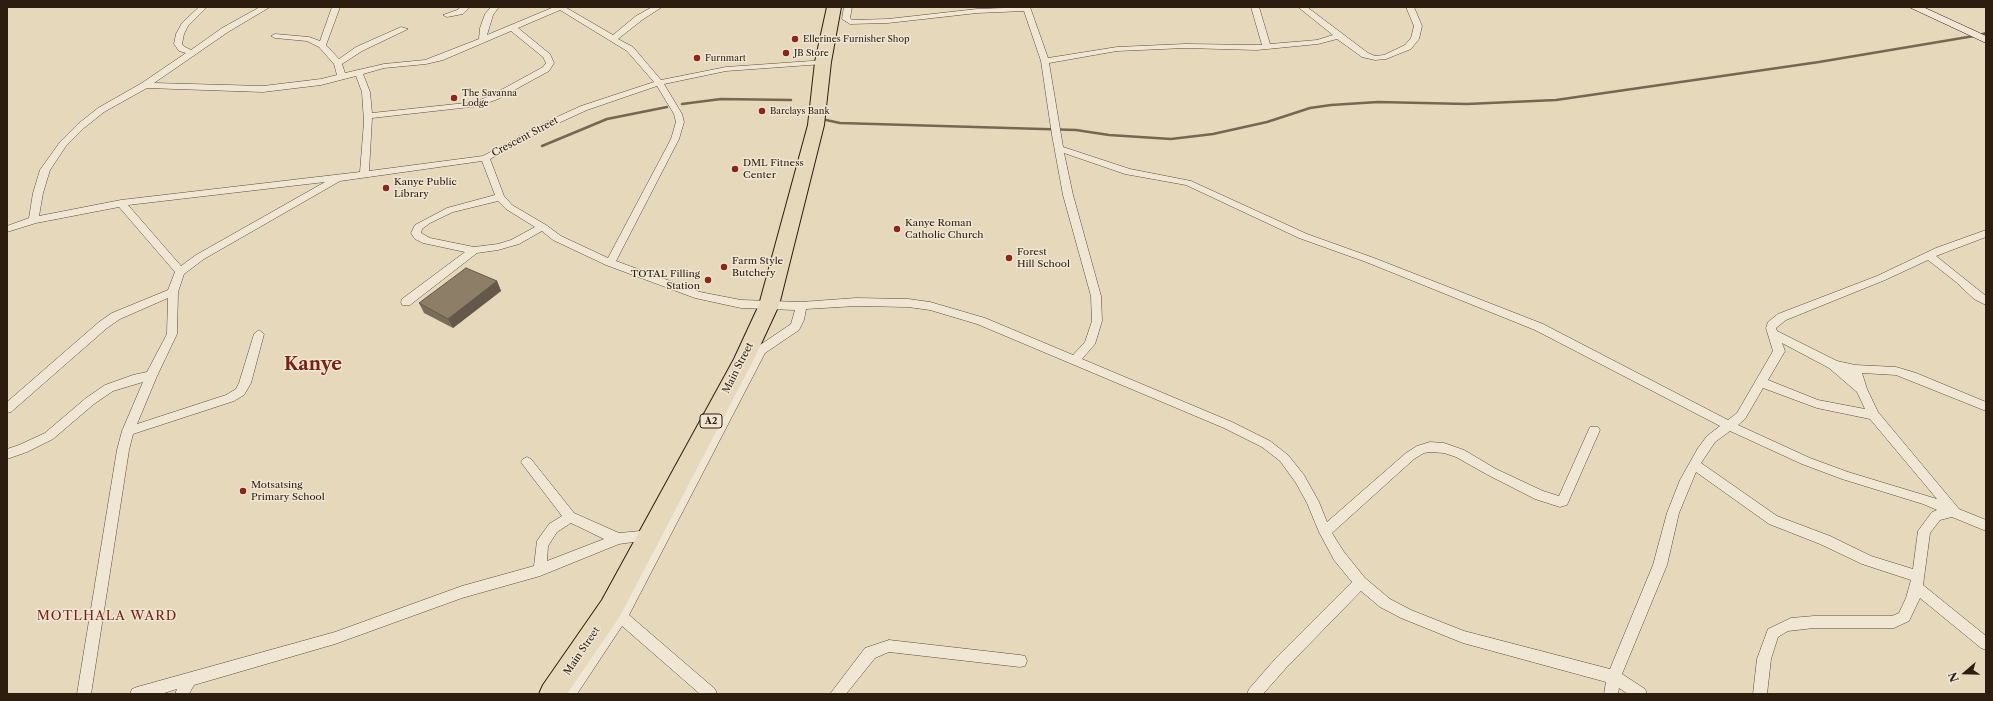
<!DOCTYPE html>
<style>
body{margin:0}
#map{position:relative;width:1993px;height:701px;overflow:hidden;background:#e6d8bb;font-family:"Libre Caslon Text",serif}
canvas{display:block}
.frame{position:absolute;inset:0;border:8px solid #2c1d0f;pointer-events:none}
.north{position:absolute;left:1945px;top:653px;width:40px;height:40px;-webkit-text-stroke:3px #efe6d3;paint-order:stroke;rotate:250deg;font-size:11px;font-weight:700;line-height:16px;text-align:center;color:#2c1d0f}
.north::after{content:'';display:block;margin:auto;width:14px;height:18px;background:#2c1d0f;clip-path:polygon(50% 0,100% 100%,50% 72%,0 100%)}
</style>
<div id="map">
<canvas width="1993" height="701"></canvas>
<div class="frame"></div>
<div class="north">N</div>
</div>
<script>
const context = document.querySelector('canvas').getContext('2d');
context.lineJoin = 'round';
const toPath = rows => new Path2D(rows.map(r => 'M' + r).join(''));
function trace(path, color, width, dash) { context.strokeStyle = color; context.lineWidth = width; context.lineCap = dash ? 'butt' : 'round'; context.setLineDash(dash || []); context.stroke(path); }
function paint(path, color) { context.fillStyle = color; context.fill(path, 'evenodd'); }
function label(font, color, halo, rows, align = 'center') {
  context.font = font + ' "Libre Caslon Text",serif'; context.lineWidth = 3; context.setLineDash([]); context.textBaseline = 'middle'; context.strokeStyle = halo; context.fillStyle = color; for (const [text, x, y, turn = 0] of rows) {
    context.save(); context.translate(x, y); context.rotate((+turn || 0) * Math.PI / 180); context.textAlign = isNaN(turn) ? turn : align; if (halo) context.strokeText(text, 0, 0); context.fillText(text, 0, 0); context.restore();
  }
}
trace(toPath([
 [1980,35,1986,33],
 [682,104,721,99,791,100],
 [826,120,840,123,1076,130,1109,135,1171,139,1213,134,1267,122,1310,108,1331,105,1378,102,1467,104,1556,100,1819,62,1974,36],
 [542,146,607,119,667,107]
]), '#766753', 2.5);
const street = toPath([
 [199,7,207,7,188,26,184,34,182,44,185,47,191,50,222,28,260,7,270,7,228,32,154,83,263,86,321,79,337,75,334,64,319,47,307,41,275,38,271,36,275,34,309,37,320,41,332,7,340,7,326,45,339,59,356,47,401,27,408,29,362,51,342,64,345,73,384,64,425,60,479,39,480,28,485,14,491,7,499,7,493,15,487,35,554,7,565,7,613,35,636,16,652,7,662,7,642,20,618,39,633,47,661,80,726,67,826,60,826,64,823,64,726,71,664,84,682,114,684,122,679,139,616,261,700,292,741,300,801,302,856,298,908,299,930,302,985,318,1073,355,1085,342,1092,321,1091,296,1063,195,1052,135,1041,61,1024,11,977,13,888,23,850,24,842,19,844,7,852,7,850,18,852,20,888,19,977,9,1030,7,1048,58,1117,47,1185,44,1262,45,1251,7,1259,7,1270,44,1317,40,1333,35,1298,7,1307,7,1368,53,1375,56,1384,55,1405,45,1411,38,1414,26,1406,7,1414,7,1422,26,1419,39,1411,49,1386,59,1375,60,1362,57,1337,39,1318,44,1257,50,1185,48,1117,51,1049,63,1063,147,1130,169,1191,181,1307,234,1374,258,1543,324,1728,420,1737,413,1773,351,1766,328,1768,322,1778,314,1877,276,1936,248,1986,230,1986,237,1936,256,1986,296,1986,305,1974,299,1956,282,1928,260,1885,280,1786,320,1776,328,1777,331,1837,361,1855,365,1896,367,1916,373,1986,402,1986,411,1896,375,1862,373,1867,389,1878,412,1959,509,1986,520,1986,531,1952,517,1940,520,1930,533,1923,585,1986,636,1986,650,1981,648,1920,598,1909,621,1894,628,1814,628,1788,631,1778,637,1771,659,1767,694,1753,694,1757,659,1768,629,1791,618,1814,616,1892,616,1899,613,1906,598,1911,580,1862,564,1820,544,1769,524,1696,472,1679,513,1667,565,1622,674,1645,689,1647,694,1628,694,1619,688,1618,694,1604,694,1606,682,1463,643,1401,618,1380,607,1361,591,1286,668,1263,694,1247,694,1249,689,1276,658,1352,582,1334,560,1319,532,1307,503,1296,483,1280,461,1262,447,1224,428,977,324,930,310,908,307,856,306,806,309,804,320,799,330,765,353,629,615,715,689,717,694,700,694,622,626,577,694,562,694,612,617,609,612,611,608,619,607,655,539,619,544,540,576,462,598,335,644,194,685,189,694,175,694,177,689,161,694,130,694,132,689,137,687,335,632,462,586,534,566,537,541,549,524,562,516,523,465,521,462,523,459,527,457,531,459,574,513,619,533,651,530,656,531,657,535,757,347,791,324,795,310,741,308,695,298,606,265,553,240,542,231,519,244,498,250,477,253,410,305,402,305,401,302,402,299,465,252,423,243,415,239,411,233,415,225,447,208,495,195,482,161,340,181,204,259,184,274,178,292,177,334,157,376,137,424,226,395,236,389,239,383,254,334,259,330,264,334,251,383,244,395,234,401,133,434,129,450,91,694,77,694,117,450,122,431,143,382,113,391,94,404,53,439,27,452,7,459,7,449,19,445,45,433,86,398,105,385,133,375,147,372,167,334,168,298,120,319,107,328,11,412,7,413,7,402,99,322,112,313,168,290,175,272,119,207,36,223,7,232,7,226,29,218,33,193,40,170,60,142,78,124,98,108,142,83,186,53,179,51,174,44,176,34,182,23,199,7],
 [560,10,627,51,654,82,581,106,546,122,483,156,369,171,372,118,479,106,498,99,549,71,554,63,550,54,518,28,560,10],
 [511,31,543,57,546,63,543,67,492,95,475,102,372,113,370,92,363,74,384,68,426,64,443,60,511,31],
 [356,76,362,92,364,122,360,172,121,200,39,216,43,193,50,170,66,146,84,128,104,112,147,88,263,92,321,85,356,76],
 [657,86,674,114,676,122,671,139,608,258,561,236,546,225,512,205,504,196,490,159,552,126,587,110,657,86],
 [1064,153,1125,174,1186,185,1299,238,1366,262,1535,330,1720,426,1707,436,1698,448,1680,480,1667,513,1653,565,1610,669,1464,631,1411,610,1390,599,1365,578,1344,552,1332,533,1414,459,1424,453,1430,452,1444,453,1456,457,1488,475,1535,499,1560,507,1567,505,1600,430,1598,427,1590,427,1559,496,1543,491,1496,469,1464,450,1444,443,1430,442,1417,446,1406,453,1327,522,1319,502,1304,475,1288,455,1270,441,1232,422,1082,359,1095,344,1102,321,1101,296,1073,195,1064,153],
 [325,182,196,255,181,266,128,205,325,182],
 [498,201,506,209,535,227,511,240,498,244,474,247,430,238,421,233,422,229,430,223,453,212,498,201],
 [1782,343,1829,368,1857,392,1865,409,1818,400,1768,380,1785,351,1782,343],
 [1763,388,1817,408,1870,419,1937,499,1848,472,1810,458,1738,425,1745,419,1763,388],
 [1730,431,1802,464,1842,479,1923,504,1937,510,1932,512,1918,531,1913,569,1871,556,1830,536,1777,516,1701,463,1715,442,1730,431],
 [571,523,604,539,547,561,548,546,557,532,571,523],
 [461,7,470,7,463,14,447,17,443,15,457,10,461,7],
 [889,640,1020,655,1025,656,1027,661,1025,666,1020,667,889,652,875,658,846,694,830,694,865,648,889,640]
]);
const secondary = toPath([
 [1909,7,1923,7,1986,36,1986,43,1909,7]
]);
const highway = toPath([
 [827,7,841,7,831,62,824,125,779,305,754,359,620,616,567,694,539,694,543,685,602,600,734,359,759,305,808,125,815,62,827,7]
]);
trace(street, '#5a4c3a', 1);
trace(secondary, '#2c1d0f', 1);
trace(highway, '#2c1d0f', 2);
paint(street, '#efe6d3');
paint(secondary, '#efe6d3');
paint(highway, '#e6d8bb');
paint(toPath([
 [497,281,501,291,453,328,424,313,419,303]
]), '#796c59');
paint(toPath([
 [497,281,501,291,453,328,448,319]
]), '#635849');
const building = toPath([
 [466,268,497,281,448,319,419,303,466,268]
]);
paint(building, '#8d7e68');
trace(building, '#635849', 1);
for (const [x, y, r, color] of [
 [795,39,4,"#8f2418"],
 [786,53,4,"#8f2418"],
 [697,58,4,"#8f2418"],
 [454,98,4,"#8f2418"],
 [762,111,4,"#8f2418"],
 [735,169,4,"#8f2418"],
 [386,188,4,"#8f2418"],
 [897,229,4,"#8f2418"],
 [1009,258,4,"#8f2418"],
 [724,267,4,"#8f2418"],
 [708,280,4,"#8f2418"],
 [243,491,4,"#8f2418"]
]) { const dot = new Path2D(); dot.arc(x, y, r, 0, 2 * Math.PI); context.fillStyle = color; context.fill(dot); trace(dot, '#efe6d3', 1.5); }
label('9px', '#2c1d0f', '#efe6d3', [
 ["Ellerines Furnisher Shop",803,39],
 ["JB Store",794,53],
 ["Furnmart",705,58],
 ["The Savanna",462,93],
 ["Lodge",462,103],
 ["Barclays Bank",770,111]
], 'left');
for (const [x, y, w] of [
 [711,421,22]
]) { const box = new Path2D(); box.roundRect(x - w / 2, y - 7, w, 14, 3); context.fillStyle = '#efe6d3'; context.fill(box); trace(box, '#2c1d0f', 1); }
label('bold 9px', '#2c1d0f', null, [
 ["A2",711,421]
]);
label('10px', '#2c1d0f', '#efe6d3', [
 ["Crescent Street",525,137,-28],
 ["Main Street",738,368,-63],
 ["Main Street",582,651,-56]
]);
label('10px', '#2c1d0f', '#efe6d3', [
 ["DML Fitness",743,163],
 ["Center",743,175],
 ["Kanye Public",394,182],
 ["Library",394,194],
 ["Kanye Roman",905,223],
 ["Catholic Church",905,235],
 ["Forest",1017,252],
 ["Hill School",1017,264],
 ["Farm Style",732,261],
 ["Butchery",732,273],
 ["TOTAL Filling",700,274,"right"],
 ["Station",700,286,"right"],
 ["Motsatsing",251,485],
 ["Primary School",251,497]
], 'left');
context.letterSpacing = '1px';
label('13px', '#7a1f14', '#efe6d3', [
 ["MOTLHALA WARD",107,616]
]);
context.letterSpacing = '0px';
label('bold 18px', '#7a1f14', '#efe6d3', [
 ["Kanye",313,365]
]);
</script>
